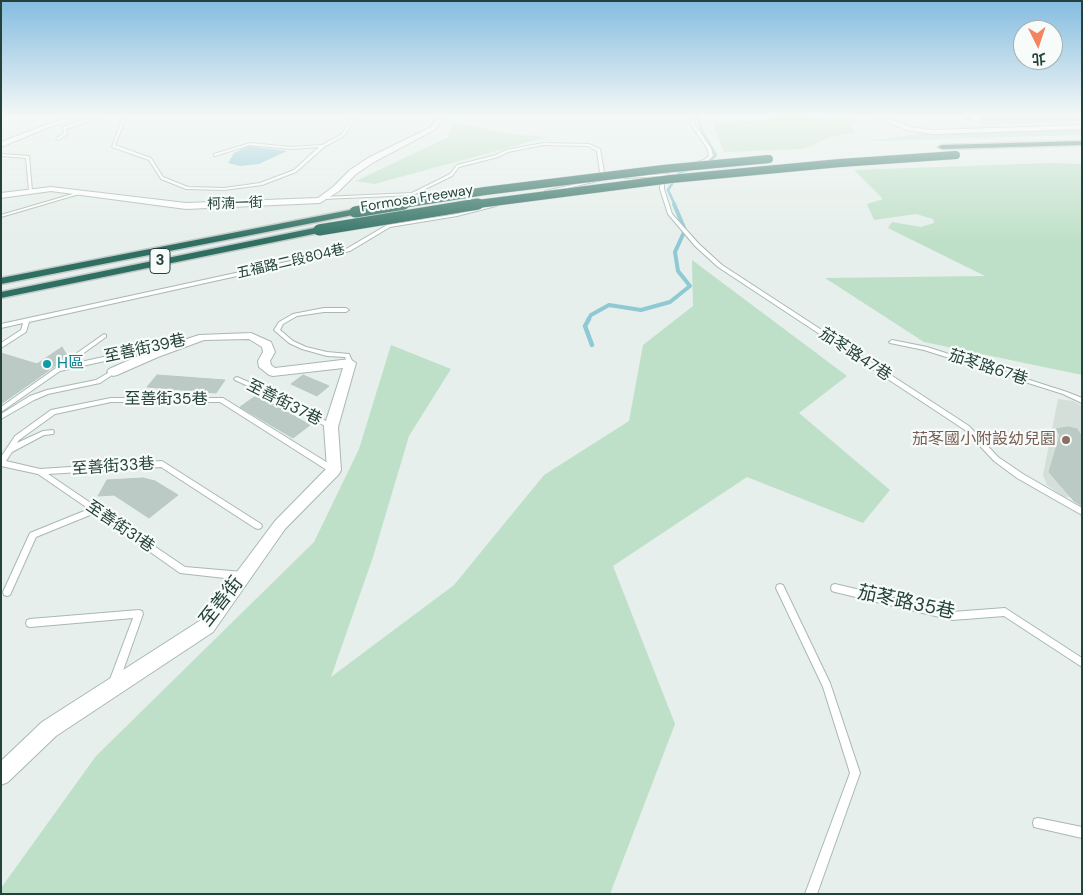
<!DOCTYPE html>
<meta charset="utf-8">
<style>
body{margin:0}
#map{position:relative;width:1083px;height:895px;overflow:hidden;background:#e6efeb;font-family:"DM Sans","Noto Sans TC",sans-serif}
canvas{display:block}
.frame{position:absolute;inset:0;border:2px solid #24423a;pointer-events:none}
.north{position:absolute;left:1013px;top:20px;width:50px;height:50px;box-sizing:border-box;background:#f7fbf9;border:1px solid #a3b1ad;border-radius:50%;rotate:176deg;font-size:14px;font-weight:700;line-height:20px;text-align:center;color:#24423a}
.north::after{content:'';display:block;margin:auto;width:18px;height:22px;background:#f4845f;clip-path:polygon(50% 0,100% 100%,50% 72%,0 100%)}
</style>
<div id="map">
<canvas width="1083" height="895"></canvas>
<div class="frame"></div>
<div class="north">北</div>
</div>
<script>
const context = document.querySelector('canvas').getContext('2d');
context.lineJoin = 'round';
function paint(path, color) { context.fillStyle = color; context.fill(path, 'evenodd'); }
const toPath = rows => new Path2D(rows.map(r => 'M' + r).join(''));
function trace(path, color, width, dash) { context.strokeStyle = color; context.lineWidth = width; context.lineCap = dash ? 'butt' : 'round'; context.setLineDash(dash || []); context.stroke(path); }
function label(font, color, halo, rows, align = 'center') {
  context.font = font + ' "DM Sans","Noto Sans TC",sans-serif'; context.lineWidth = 4.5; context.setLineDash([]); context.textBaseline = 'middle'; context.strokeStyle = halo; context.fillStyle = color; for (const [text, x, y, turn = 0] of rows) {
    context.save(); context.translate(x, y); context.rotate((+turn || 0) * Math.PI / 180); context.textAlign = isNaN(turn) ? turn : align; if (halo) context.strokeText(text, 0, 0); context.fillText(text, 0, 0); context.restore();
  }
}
paint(toPath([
 [1058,399,1073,401,1082,406,1082,497,1064,497,1047,485,1043,475]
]), '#d4dfda');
paint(toPath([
 [772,115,796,115,858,120,851,123,855,133,831,137,804,149,724,152,712,122,768,120],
 [979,115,1082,115,1082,121,981,125],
 [453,122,510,134,548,137,374,184,356,181,448,137],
 [1082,129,1082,135,871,141,920,134],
 [1050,163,1082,164,1082,375,924,342,825,278,985,276,888,228,892,222,921,227,934,223,933,219,916,214,874,220,867,204,883,199,854,170],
 [692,260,847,376,799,413,890,490,863,523,747,477,613,566,675,724,610,894,1,894,1,888,96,756,314,542,359,449,391,345,451,369,409,436,373,557,331,677,454,585,544,475,629,421,643,345,693,306]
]), '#bfe0c8');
paint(toPath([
 [249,146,287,151,259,164,240,166,228,163,234,153]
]), '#8ec9d4');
trace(toPath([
 [697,115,703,133,716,155,707,164],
 [959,115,971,120],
 [675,205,668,190,679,173,690,169]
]), '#8ec9d4', 2.5);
trace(toPath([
 [588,320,591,315,609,305,641,310,670,302,690,286,678,271,675,252,685,230,674,204]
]), '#8ec9d4', 4);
trace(toPath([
 [589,319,585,326,592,345]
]), '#8ec9d4', 4.5);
const building = toPath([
 [62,347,68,357,1,404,1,353,37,364,62,347],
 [157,375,225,380,216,393,147,387,157,375],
 [303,375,329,386,317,396,291,384,303,375],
 [257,395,262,398,310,425,293,438,240,407,257,395],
 [1068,427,1077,429,1082,437,1082,506,1074,501,1049,472,1060,435,1056,429,1068,427],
 [143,478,155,481,178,495,149,518,114,495,98,496,107,480,143,478]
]);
paint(building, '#bbcac4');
trace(building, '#b8c9c2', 1);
const service = toPath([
 [101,115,107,115,66,129,67,134,59,140,56,139,64,133,63,127,101,115],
 [120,115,124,115,125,121,115,145,151,158,163,177,188,187,224,188,260,183,294,170,319,147,291,149,250,145,215,156,214,156,214,154,250,143,291,147,322,145,342,134,354,115,357,115,344,136,324,147,296,172,262,185,224,190,186,189,161,179,149,160,112,147,121,121,120,115],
 [689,115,693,115,695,125,711,148,713,156,706,162,696,164,694,163,704,160,709,156,707,148,691,125,689,115],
 [543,143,589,144,600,149,605,178,609,177,611,178,545,193,545,191,601,179,597,151,588,146,543,145,508,152,498,157,459,167,452,176,413,195,323,199,321,198,323,197,412,193,450,174,457,165,496,155,506,150,543,143],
 [1,154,29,156,32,191,29,190,26,158,1,156,1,154],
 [668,174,668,176,666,176,666,178,664,179,664,189,672,214,699,244,722,265,969,426,998,457,1023,474,1082,508,1082,515,1017,478,994,461,965,430,718,267,695,246,668,214,660,189,660,179,663,176,625,178,623,177,625,176,668,174],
 [83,191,86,192,1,217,1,215,83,191],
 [494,204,496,205,496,206,457,216,390,227,350,251,29,322,26,332,1,348,1,343,21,330,23,323,1,328,1,324,346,249,387,225,457,214,494,204],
 [324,308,346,308,349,310,346,312,324,312,297,316,283,324,280,330,293,341,306,347,327,352,349,354,353,363,352,364,348,364,345,357,327,356,302,349,289,343,274,330,279,322,293,314,324,308],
 [104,334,106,335,106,337,67,365,185,339,188,341,185,343,60,371,1,412,1,407,104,334],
 [892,340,927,347,1067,392,1082,398,1082,403,1063,394,924,350,890,343,889,342,892,340],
 [113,370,115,371,116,372,115,373,100,383,48,394,34,400,1,419,1,414,30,396,47,390,96,380,113,370],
 [237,377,306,407,334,427,331,429,329,429,302,411,235,380,234,379,235,378,237,377],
 [111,398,223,398,336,468,337,470,336,472,333,473,330,472,220,402,111,402,55,414,19,440,17,443,43,431,53,430,54,432,53,434,44,435,12,452,6,461,40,469,162,461,261,524,262,526,261,528,258,529,255,528,161,467,48,474,185,567,243,572,246,573,247,576,246,579,243,580,180,573,95,513,36,537,10,595,7,596,4,595,3,592,30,533,89,509,38,474,1,466,1,457,15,436,51,410,111,398],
 [780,584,783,585,830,683,860,773,817,894,805,894,850,773,823,687,776,588,777,585,780,584],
 [835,584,952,612,1005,608,1082,658,1082,667,1004,616,952,620,835,592,832,591,831,588,832,585,835,584],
 [139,610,142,611,143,614,119,682,117,685,114,687,111,685,109,682,133,618,30,627,27,626,26,623,27,620,30,619,139,610],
 [1038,818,1082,827,1082,838,1034,827,1033,823,1034,819,1038,818]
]);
const minor = toPath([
 [81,115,94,115,52,126,1,147,1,142,48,124,81,115],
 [438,115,445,115,436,129,374,162,356,174,339,191,320,203,186,209,51,191,1,198,1,193,51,187,186,203,318,198,333,187,350,170,368,158,431,127,438,115],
 [869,115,879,115,910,127,933,130,1082,125,1082,129,933,134,907,130,869,115],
 [251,333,271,342,275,352,270,361,271,365,275,368,350,359,356,363,338,427,341,470,339,474,285,529,213,632,56,736,8,782,1,785,1,761,42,722,201,620,275,521,327,468,324,427,343,368,273,376,269,375,259,367,258,361,263,352,262,347,249,339,204,340,158,357,117,375,113,376,107,372,109,369,150,351,199,335,251,333]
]);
const motorway = toPath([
 [1082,141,1082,145,942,149,938,147,942,145,1082,141],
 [355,209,360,212,358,214,1,284,1,278,355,209],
 [319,227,324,230,323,232,1,298,1,292,319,227]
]);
trace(service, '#a8b8b2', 2);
trace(minor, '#a8b8b2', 2);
trace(motorway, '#c2cac8', 3);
paint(service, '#fff');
paint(minor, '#fff');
paint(motorway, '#2f6f62');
const motorwayBridgeFar1 = toPath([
 [396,205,485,191,663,169,769,159],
 [470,205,671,179,840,163,956,155]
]);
const motorwayBridge = toPath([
 [355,212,404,204],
 [319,230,478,204]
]);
trace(motorwayBridgeFar1, '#c2cac8', 9, []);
trace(motorwayBridge, '#c2cac8', 12, []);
trace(motorwayBridgeFar1, '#2f6f62', 8);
trace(motorwayBridge, '#2f6f62', 11);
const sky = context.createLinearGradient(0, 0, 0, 241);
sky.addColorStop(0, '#84bce0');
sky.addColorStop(0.48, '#f4f8f6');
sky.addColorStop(1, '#f4f8f600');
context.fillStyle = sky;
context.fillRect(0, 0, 1083, 241);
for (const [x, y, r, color] of [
 [47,364,5,"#0f9aa8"],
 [1066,440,5,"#8d6e63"]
]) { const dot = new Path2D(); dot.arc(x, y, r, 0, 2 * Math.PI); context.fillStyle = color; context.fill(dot); trace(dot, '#f7fbf9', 2); }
label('14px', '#24423a', '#f7fbf9', [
 ["Formosa Freeway",417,199,-9],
 ["柯湳一街",235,204,-2],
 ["五福路二段804巷",291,262,-13]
]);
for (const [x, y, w] of [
 [160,261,20]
]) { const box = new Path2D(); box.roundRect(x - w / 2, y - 12.5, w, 25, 4); context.fillStyle = '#f7fbf9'; context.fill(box); trace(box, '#24423a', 1); }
label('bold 15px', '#24423a', null, [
 ["3",160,261]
]);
label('16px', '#24423a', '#f7fbf9', [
 ["至善街39巷",145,349,-12],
 ["茄苳路47巷",855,355,33],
 ["茄苳路67巷",988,368,18],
 ["至善街35巷",166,400],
 ["至善街37巷",284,403,27],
 ["至善街33巷",113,467,-4],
 ["至善街31巷",120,527,34]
]);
label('16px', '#0d838f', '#f7fbf9', [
 ["H區",57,364]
], 'left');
label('16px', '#785e54', '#f7fbf9', [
 ["茄苳國小附設幼兒園",1056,440]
], 'right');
label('19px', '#24423a', '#f7fbf9', [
 ["至善街",222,602,-52],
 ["茄苳路35巷",906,603,12]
]);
</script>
